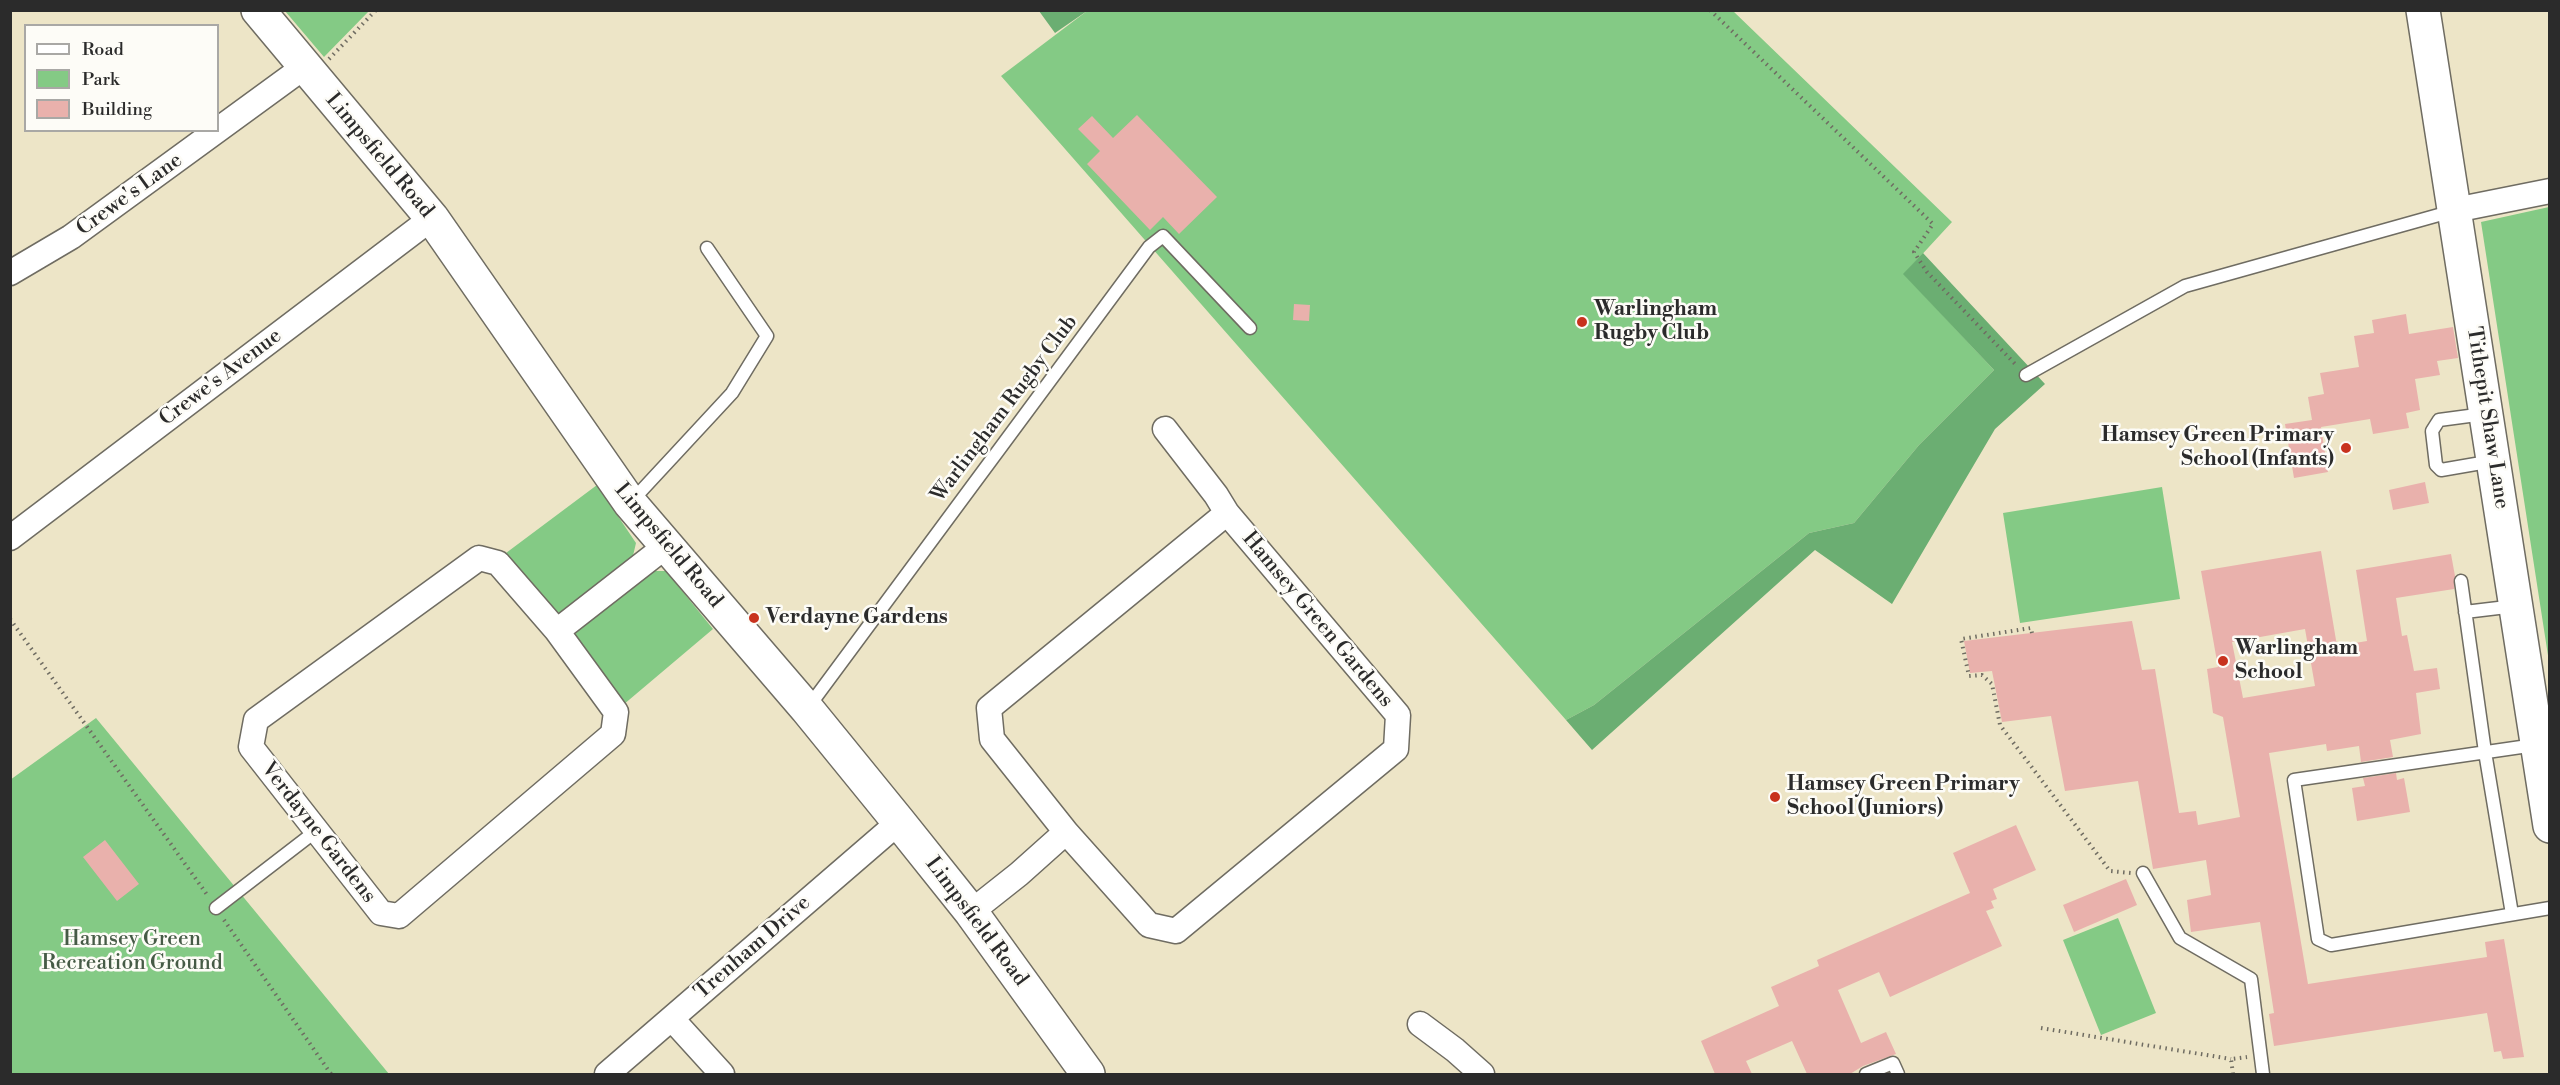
<!DOCTYPE html>
<style>
body{margin:0}
#map{position:relative;width:2560px;height:1085px;overflow:hidden;background:#ede5c7;font-family:"Libre Bodoni",serif}
canvas{display:block}
.frame{position:absolute;inset:0;border:12px solid #2b2b2b;pointer-events:none}
.legend{position:absolute;left:24px;top:24px;width:195px;height:108px;box-sizing:border-box;background:#fdfcf7;border:2px solid #a9a8a5;margin:0;padding:8px 10px;list-style:none;font-size:18px;color:#2b2b2b}
.legend li{display:flex;align-items:center;gap:12px;height:30px}
.legend b{width:30px;border:2px solid #a9a8a5}
</style>
<div id="map">
<canvas width="2560" height="1085"></canvas>
<div class="frame"></div>
<ul class="legend">
<li><b style="height:8px;background:#fff"></b>Road</li>
<li><b style="height:16px;background:#84ca85"></b>Park</li>
<li><b style="height:16px;background:#e9b1ac"></b>Building</li>
</ul>
</div>
<script>
const context = document.querySelector('canvas').getContext('2d');
context.lineJoin = 'round';
function paint(path, color) { context.fillStyle = color; context.fill(path, 'evenodd'); }
const toPath = rows => new Path2D(rows.map(r => 'M' + r).join(''));
function trace(path, color, width, dash) { context.strokeStyle = color; context.lineWidth = width; context.lineCap = dash ? 'butt' : 'round'; context.setLineDash(dash || []); context.stroke(path); }
function label(font, color, halo, rows, align = 'center') {
  context.font = font + ' "Libre Bodoni",serif'; context.lineWidth = 5; context.setLineDash([]); context.textBaseline = 'middle'; context.strokeStyle = halo; context.fillStyle = color; for (const [text, x, y, turn = 0] of rows) {
    context.save(); context.translate(x, y); context.rotate((+turn || 0) * Math.PI / 180); context.textAlign = isNaN(turn) ? turn : align; if (halo) context.strokeText(text, 0, 0); context.fillText(text, 0, 0); context.restore();
  }
}
paint(toPath([
 [285,11,369,11,324,57],
 [1087,11,1733,11,1952,222,1904,274,1994,370,1919,445,1854,523,1809,533,1594,705,1566,720,1001,76],
 [2549,207,2550,207,2549,662,2481,222],
 [597,485,636,543,632,560,560,613,547,609,506,553],
 [2162,487,2180,599,2020,623,2003,513],
 [648,571,666,571,713,629,623,705,576,643,576,627],
 [96,718,389,1074,11,1074,10,780],
 [2118,918,2156,1013,2101,1035,2063,940]
]), '#84ca85');
paint(toPath([
 [1039,11,1087,11,1055,33],
 [1923,253,2045,384,1995,429,1892,604,1815,550,1592,750,1566,720,1594,705,1809,533,1854,523,1919,445,1994,370,1903,274]
]), '#6bae72');
paint(toPath([
 [1137,115,1217,197,1179,234,1163,217,1150,230,1087,164,1100,151,1078,129,1092,116,1113,138],
 [1294,304,1310,305,1309,321,1293,320],
 [2406,314,2409,334,2453,327,2458,358,2437,361,2440,375,2415,379,2420,410,2406,413,2409,428,2373,434,2370,419,2321,427,2328,472,2294,478,2285,424,2312,420,2308,397,2324,394,2320,373,2359,367,2354,336,2374,333,2372,320],
 [2425,482,2429,503,2393,510,2389,490],
 [2321,551,2337,646,2367,641,2356,570,2451,554,2455,576,2454,589,2396,598,2402,636,2407,635,2414,671,2437,668,2440,689,2416,693,2421,734,2390,740,2393,757,2361,762,2359,746,2327,751,2326,744,2269,753,2308,984,2487,957,2485,942,2504,939,2524,1057,2503,1059,2501,1051,2494,1052,2487,1013,2274,1046,2269,1014,2274,1013,2260,922,2191,932,2187,900,2211,895,2206,860,2153,869,2138,781,2065,791,2051,716,2002,722,1992,671,1970,673,1964,641,2132,621,2142,670,2155,669,2179,813,2196,811,2198,825,2240,817,2223,717,2213,713,2207,669,2218,667,2201,571],
 [2305,629,2315,686,2243,698,2232,642],
 [2396,773,2397,780,2404,778,2410,812,2357,821,2352,788,2365,786,2363,778],
 [2016,825,2036,870,1993,889,1997,899,1991,901,1994,908,1986,911,2002,946,1890,997,1879,972,1838,990,1861,1043,1886,1032,1896,1054,1863,1066,1850,1074,1807,1074,1792,1041,1746,1061,1752,1074,1715,1074,1701,1041,1779,1006,1771,987,1819,966,1817,960,1970,893,1953,853],
 [105,840,139,884,117,901,83,857],
 [2126,879,2137,905,2074,932,2063,905]
]), '#e9b1ac');
const lane = toPath([
 [2026,375,2185,286,2453,211],
 [2484,414,2439,420,2432,431,2436,465,2441,470,2493,461],
 [630,503,732,393,767,336,707,248],
 [2461,581,2485,752,2512,914],
 [2465,612,2515,606],
 [807,709,1149,247,1163,236,1250,328],
 [2535,745,2294,780,2318,939,2331,945,2550,908],
 [2143,873,2180,938,2251,979,2263,1074],
 [216,908,316,831],
 [1866,1074,1893,1063,1898,1074]
]);
const street = toPath([
 [2455,210,2550,191],
 [10,273,71,237,304,67],
 [1165,429,1216,495,1227,513],
 [10,538,432,218],
 [557,631,498,563,479,558,256,720,251,747,381,913,399,916,613,734,616,712,557,631,666,546],
 [971,912,1019,874,1066,832,992,739,989,708,1227,513,1398,715,1396,749,1176,931,1149,925,1066,832],
 [672,1019,722,1074],
 [1420,1024,1455,1050,1482,1074],
 [607,1074,899,822]
]);
const secondary = toPath([
 [258,10,432,218,630,503,807,709,899,822,971,912,1088,1074],
 [2423,10,2550,826]
]);
trace(lane, '#6f6c62', 15);
trace(street, '#6f6c62', 27);
trace(secondary, '#6f6c62', 36);
trace(toPath([
 [1710,10,1933,224,1914,252,1927,272,2017,366],
 [329,59,376,10],
 [10,619,208,896],
 [2032,633,2031,628,1961,639,1969,676,1982,675,1992,684,2000,725,2110,871,2131,873],
 [224,920,331,1074],
 [2041,1028,2231,1059],
 [2233,1074,2231,1059,2247,1057]
]), '#6f6c62', 4, [1.5, 4.5]);
trace(lane, '#fff', 12);
trace(street, '#fff', 24);
trace(secondary, '#fff', 33);
for (const [x, y, r, color] of [
 [1582,322,6,"#c8321e"],
 [2346,448,6,"#c8321e"],
 [754,618,6,"#c8321e"],
 [2223,661,6,"#c8321e"],
 [1775,797,6,"#c8321e"]
]) { const dot = new Path2D(); dot.arc(x, y, r, 0, 2 * Math.PI); context.fillStyle = color; context.fill(dot); trace(dot, '#fdfcf7', 2); }
label('21px', '#2b2b2b', '#fdfcf7', [
 ["Limpsfield Road",379,156,50],
 ["Crewe's Lane",130,195,-36],
 ["Crewe's Avenue",221,378,-37],
 ["Warlingham Rugby Club",1005,409,-53],
 ["Tithepit Shaw Lane",2487,418,81],
 ["Limpsfield Road",668,546,50],
 ["Hamsey Green Gardens",1317,620,50],
 ["Verdayne Gardens",318,833,52],
 ["Limpsfield Road",976,922,53],
 ["Trenham Drive",753,948,-41]
]);
label('bold 21px', '#2b2b2b', '#fdfcf7', [
 ["Warlingham",1594,310],
 ["Rugby Club",1594,334],
 ["Hamsey Green Primary",2334,436,"right"],
 ["School (Infants)",2334,460,"right"],
 ["Verdayne Gardens",766,618],
 ["Warlingham",2235,649],
 ["School",2235,673],
 ["Hamsey Green Primary",1787,785],
 ["School (Juniors)",1787,809]
], 'left');
label('21px', '#465b46', '#fdfcf7', [
 ["Hamsey Green",132,940],
 ["Recreation Ground",132,964]
]);
</script>
